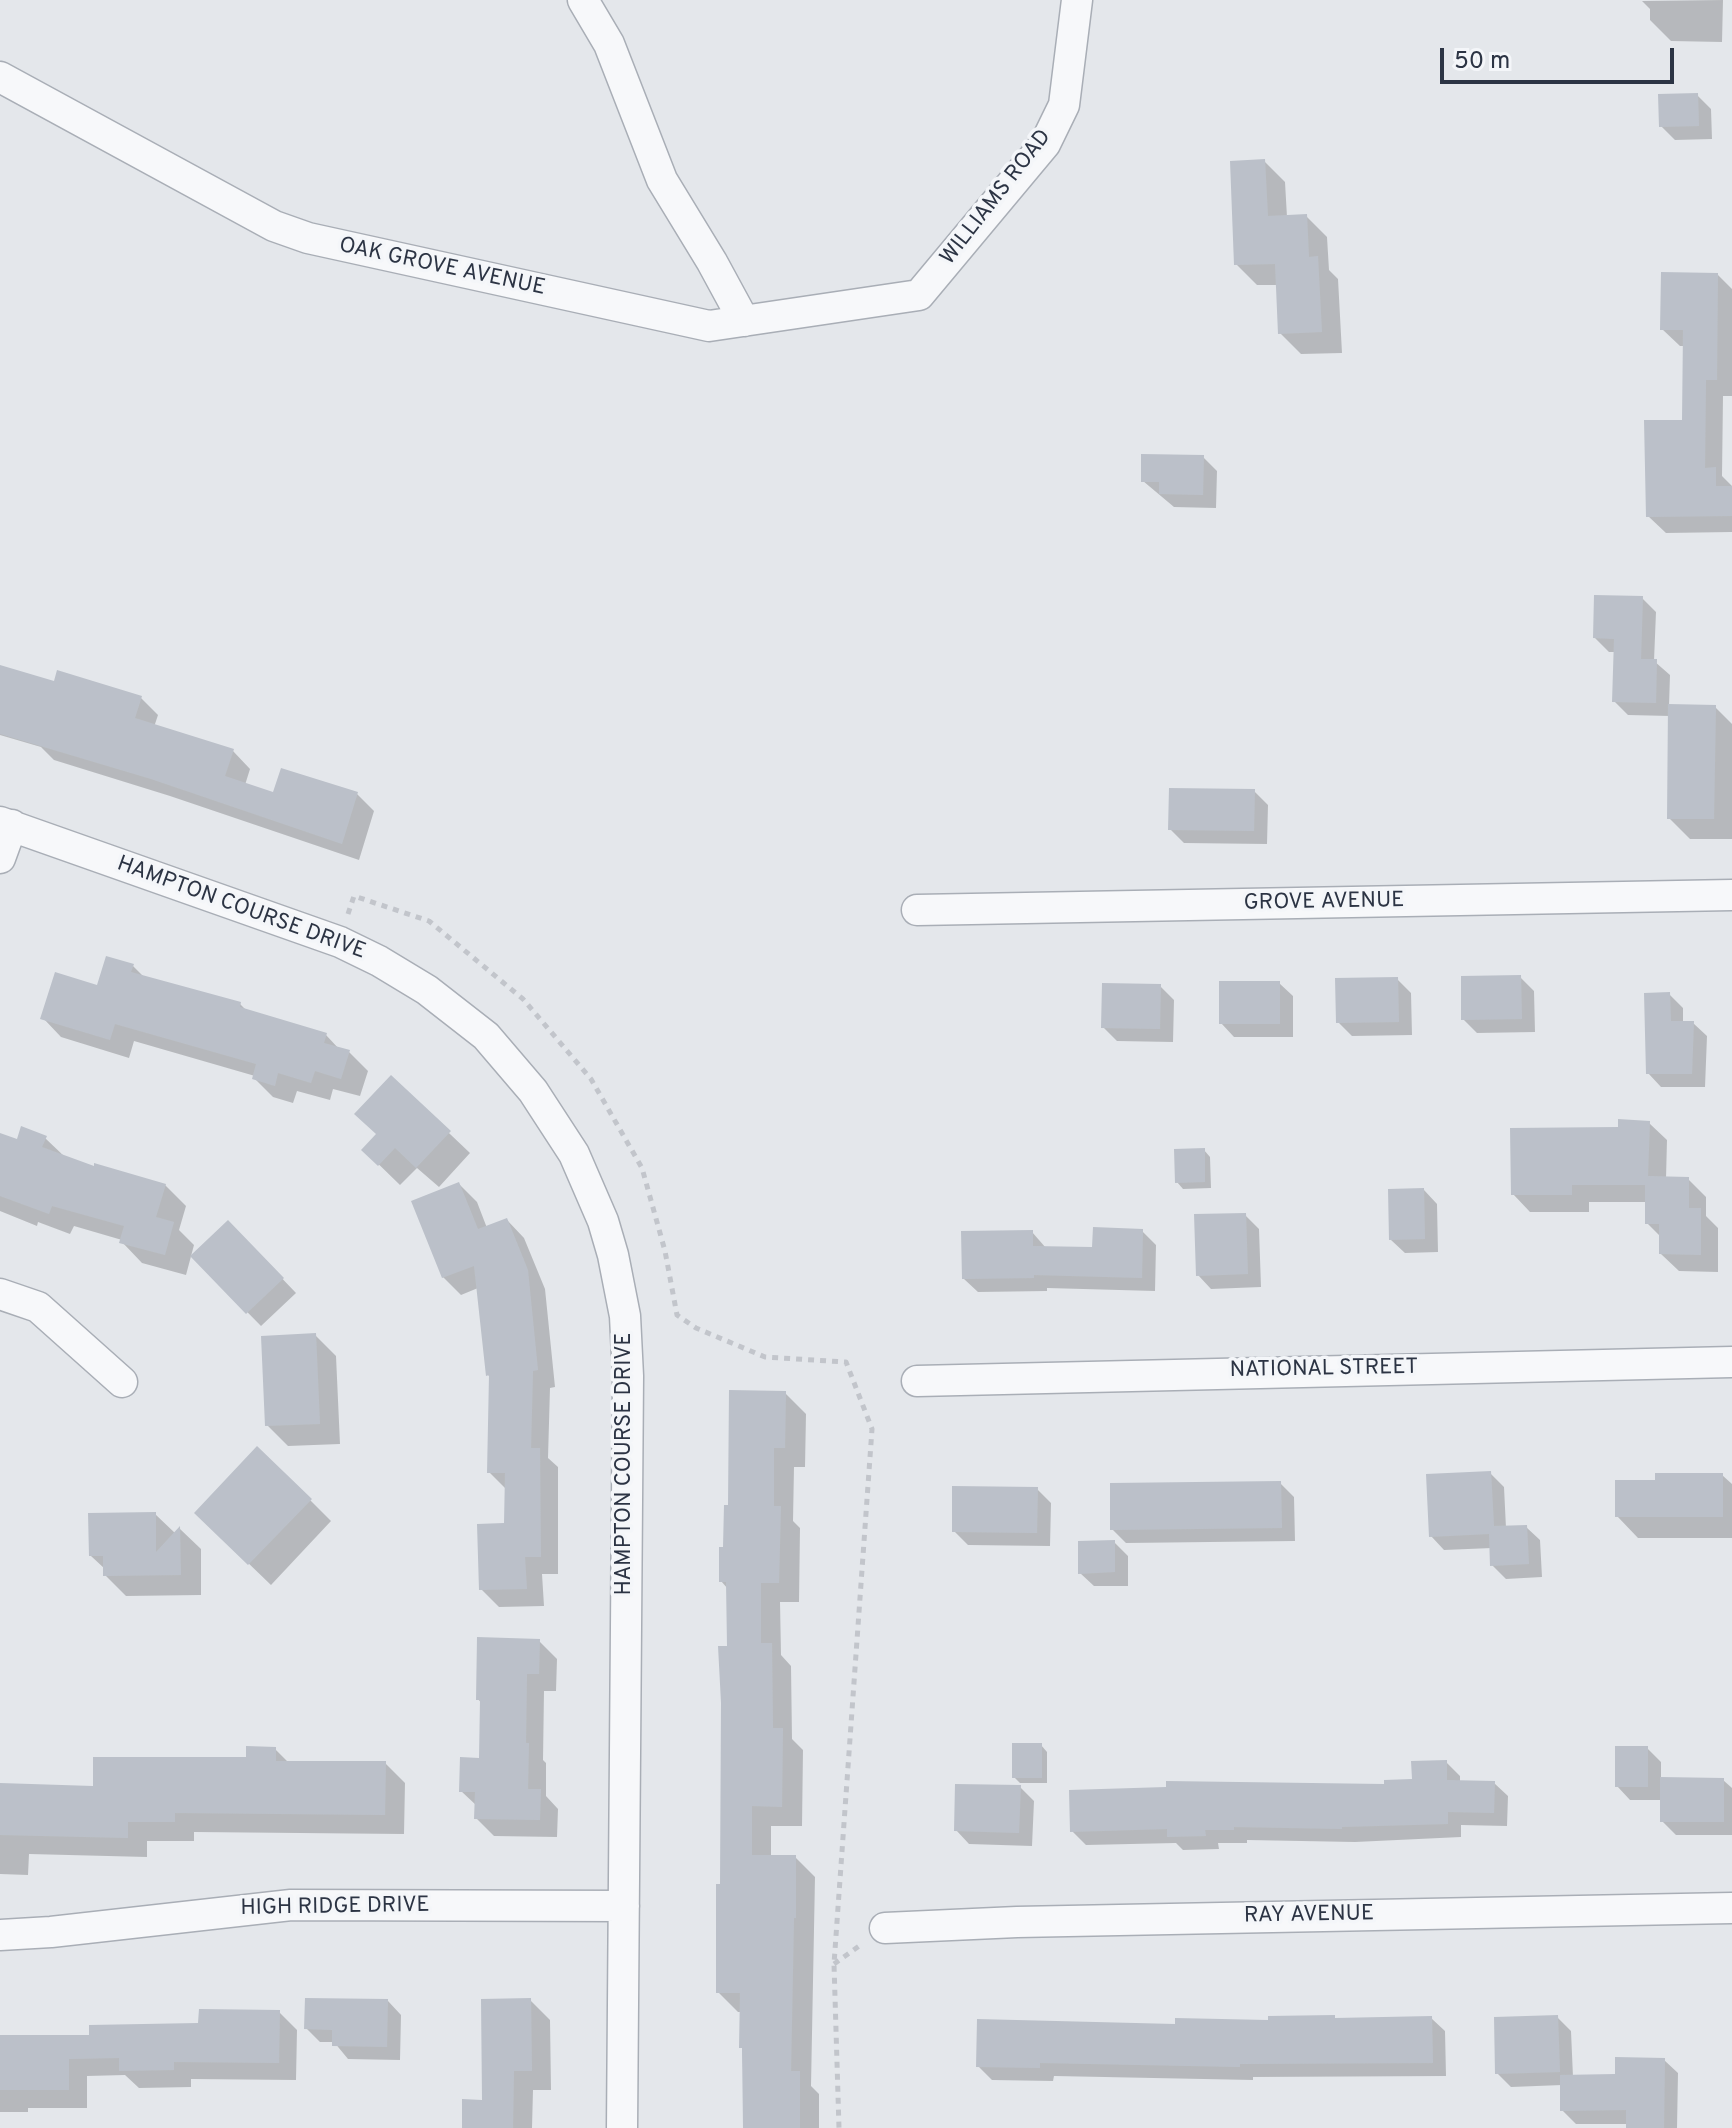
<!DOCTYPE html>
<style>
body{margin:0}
#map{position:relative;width:1732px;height:2128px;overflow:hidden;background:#e4e7eb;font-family:Overpass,sans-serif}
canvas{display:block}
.scale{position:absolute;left:1440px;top:48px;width:234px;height:36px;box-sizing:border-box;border:4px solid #2c3444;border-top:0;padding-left:10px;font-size:24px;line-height:28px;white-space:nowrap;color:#2c3444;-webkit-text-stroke:6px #f4f6f9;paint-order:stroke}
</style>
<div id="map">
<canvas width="1732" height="2128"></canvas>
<div class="scale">50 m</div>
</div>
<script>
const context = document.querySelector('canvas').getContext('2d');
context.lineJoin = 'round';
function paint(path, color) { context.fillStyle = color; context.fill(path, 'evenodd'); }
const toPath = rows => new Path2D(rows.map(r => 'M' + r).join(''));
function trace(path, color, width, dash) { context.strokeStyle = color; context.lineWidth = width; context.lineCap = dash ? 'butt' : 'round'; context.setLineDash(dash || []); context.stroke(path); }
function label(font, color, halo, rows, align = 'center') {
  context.font = font + ' Overpass,sans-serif'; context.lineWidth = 7; context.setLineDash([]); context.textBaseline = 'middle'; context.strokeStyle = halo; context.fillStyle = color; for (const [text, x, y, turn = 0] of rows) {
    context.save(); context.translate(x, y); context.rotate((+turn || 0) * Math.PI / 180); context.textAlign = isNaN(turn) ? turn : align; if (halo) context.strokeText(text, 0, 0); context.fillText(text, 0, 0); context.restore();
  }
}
paint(toPath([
 [1723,0,1722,42,1671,41,1650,20,1650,9,1642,1],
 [1697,95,1711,109,1712,139,1675,140,1661,126],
 [1264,161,1285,182,1287,217,1306,216,1327,237,1329,270,1338,279,1342,353,1301,354,1280,333,1278,285,1257,285,1236,264],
 [1718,275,1732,289,1732,396,1723,396,1722,476,1732,486,1732,532,1666,533,1648,516,1684,422,1685,346,1680,346,1662,329],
 [1203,457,1217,471,1216,508,1174,507,1143,481],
 [1642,598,1656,612,1654,661,1670,675,1669,706,1715,707,1732,724,1732,839,1690,839,1669,818,1670,716,1628,715,1614,701,1616,652,1609,652,1595,638],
 [0,667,55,684,141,698,158,715,154,727,233,751,250,769,245,785,274,794,357,794,374,811,359,860,170,796,54,760,41,747,0,735],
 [1254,791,1268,805,1267,844,1184,843,1170,829],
 [133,966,144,977,240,1004,248,1012,326,1035,340,1050,349,1052,368,1071,360,1096,333,1089,330,1100,297,1091,293,1103,273,1097,254,1078,255,1076,134,1041,129,1058,61,1037,43,1018],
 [1520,977,1534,991,1535,1032,1477,1033,1463,1019],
 [1397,979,1411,993,1412,1035,1352,1036,1338,1022],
 [1279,983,1293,996,1293,1037,1234,1037,1221,1023],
 [1160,986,1174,1000,1173,1042,1117,1041,1103,1027],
 [1669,994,1683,1008,1683,1023,1693,1023,1707,1036,1705,1087,1661,1087,1648,1073],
 [391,1078,470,1153,439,1187,417,1168,400,1185,364,1150,378,1134],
 [1649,1123,1667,1140,1666,1179,1688,1179,1706,1197,1706,1216,1718,1228,1718,1272,1679,1271,1661,1254,1661,1237,1647,1223,1647,1202,1589,1202,1589,1212,1530,1212,1513,1194,1620,1129],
 [0,1138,18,1141,45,1138,65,1157,95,1169,165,1185,186,1206,179,1230,194,1245,186,1275,142,1263,122,1242,122,1240,74,1226,70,1234,38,1222,37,1226,0,1211],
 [1204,1150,1210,1157,1211,1188,1183,1189,1177,1182],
 [459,1184,477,1202,487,1228,507,1220,524,1238,545,1289,555,1387,550,1388,548,1458,558,1467,558,1574,542,1574,544,1606,499,1607,481,1589,506,1525,506,1489,489,1472,491,1378,488,1375,478,1288,461,1295,443,1277],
 [1424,1190,1437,1204,1438,1252,1405,1253,1391,1240],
 [1245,1215,1259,1229,1261,1287,1211,1289,1198,1275],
 [228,1222,296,1293,261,1326,192,1256],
 [1142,1231,1156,1245,1155,1291,1047,1288,1047,1291,978,1292,964,1279,1032,1232,1046,1248,1094,1249],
 [315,1335,336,1356,340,1444,288,1446,267,1425],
 [785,1393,806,1414,805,1467,794,1467,793,1521,800,1528,799,1602,780,1602,781,1655,791,1666,792,1739,803,1750,802,1826,771,1826,771,1857,795,1857,815,1877,811,2086,819,2094,819,2128,745,2128,741,2012,738,2012,718,1992,729,1648,728,1589,721,1581,730,1507],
 [1490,1473,1504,1487,1506,1528,1526,1527,1540,1540,1542,1577,1506,1579,1492,1565,1492,1548,1444,1550,1431,1536],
 [1722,1475,1732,1484,1732,1538,1638,1538,1617,1516,1657,1482],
 [1280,1483,1294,1497,1295,1541,1126,1543,1112,1529],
 [1037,1489,1051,1503,1050,1546,968,1545,954,1531],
 [310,1500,331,1521,271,1585,217,1533],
 [155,1514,176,1534,180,1529,201,1549,201,1595,126,1596,105,1575,105,1569,91,1556],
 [1114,1542,1128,1556,1128,1586,1094,1586,1080,1573],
 [539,1641,557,1659,556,1691,544,1691,543,1760,546,1763,546,1796,558,1809,557,1837,494,1836,476,1818,477,1806,461,1791,481,1760,482,1704,478,1699],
 [1041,1745,1047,1752,1047,1783,1020,1783,1014,1777],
 [1647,1748,1661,1762,1661,1779,1723,1780,1732,1788,1732,1835,1676,1835,1662,1821,1662,1800,1630,1800,1617,1786],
 [275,1749,289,1763,385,1763,405,1783,404,1834,194,1832,194,1841,147,1841,147,1857,29,1854,28,1875,0,1874,0,1785,95,1788,248,1759],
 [1446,1762,1460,1776,1460,1782,1494,1783,1508,1796,1507,1826,1461,1825,1461,1837,1355,1842,1247,1840,1247,1843,1218,1843,1219,1849,1183,1850,1176,1843,1086,1845,1072,1831,1414,1781],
 [1020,1787,1034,1801,1032,1846,969,1844,956,1830],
 [530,2000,550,2020,551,2090,533,2090,532,2128,464,2128,484,2102],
 [388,2001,401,2015,400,2060,348,2059,334,2042,320,2042,306,2028],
 [279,2012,297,2030,296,2080,191,2079,191,2087,139,2088,125,2075,87,2076,87,2108,28,2108,28,2112,0,2112,0,2037,91,2037,200,2025],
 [1334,2017,1337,2020,1431,2018,1445,2031,1446,2076,1253,2077,1253,2080,1054,2076,1053,2081,992,2080,978,2066,1177,2026],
 [1557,2017,1571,2031,1573,2077,1617,2076,1664,2060,1678,2073,1677,2128,1628,2128,1628,2124,1576,2124,1562,2110,1562,2085,1511,2087,1497,2073]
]), '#0003');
paint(toPath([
 [1698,93,1699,126,1659,127,1658,94],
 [1265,159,1268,216,1307,214,1309,257,1318,256,1322,332,1278,334,1275,264,1234,265,1230,161],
 [1661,272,1718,273,1717,380,1706,380,1705,468,1716,467,1716,486,1732,486,1732,516,1646,517,1644,420,1682,420,1683,330,1660,330],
 [1141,454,1204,455,1203,495,1159,494,1159,482,1141,482],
 [1594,595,1643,596,1641,659,1657,659,1656,703,1612,702,1614,639,1593,638],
 [0,665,54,681,57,670,142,696,135,718,234,749,225,776,273,792,281,768,358,792,342,844,151,779,0,734],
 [1668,704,1716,705,1714,819,1667,819],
 [1169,788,1255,789,1254,831,1168,830],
 [106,956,134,964,131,972,241,1002,240,1007,327,1033,324,1043,350,1050,341,1079,315,1071,311,1083,278,1073,275,1086,252,1079,256,1064,115,1024,110,1040,40,1019,55,972,97,985],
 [1521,975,1522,1019,1461,1020,1461,976],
 [1398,977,1399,1022,1336,1023,1335,978],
 [1219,981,1280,981,1280,1024,1219,1024],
 [1102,983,1161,984,1160,1029,1101,1028],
 [1670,992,1671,1021,1694,1021,1692,1074,1646,1074,1644,993],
 [391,1075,451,1131,416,1168,395,1148,378,1166,361,1150,376,1134,354,1114],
 [1618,1119,1650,1121,1648,1176,1689,1177,1689,1208,1701,1208,1701,1255,1659,1254,1659,1224,1645,1224,1645,1185,1572,1185,1572,1195,1511,1195,1510,1128,1618,1127],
 [21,1126,47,1136,42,1147,94,1166,94,1163,166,1184,156,1217,174,1222,165,1255,119,1243,124,1226,52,1206,49,1214,0,1196,0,1133,17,1139],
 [1205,1148,1205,1182,1175,1183,1174,1149],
 [459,1182,478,1229,507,1218,528,1270,538,1370,533,1371,531,1448,540,1448,541,1557,525,1557,527,1589,479,1590,477,1524,504,1523,505,1473,487,1473,489,1375,486,1376,474,1266,442,1278,411,1201],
 [1424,1188,1425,1239,1389,1240,1388,1189],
 [1246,1213,1248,1274,1196,1276,1194,1214],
 [228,1220,284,1278,246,1314,190,1256],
 [1093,1227,1143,1229,1142,1278,1034,1275,1034,1278,962,1279,961,1231,1033,1230,1033,1246,1092,1247],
 [316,1333,320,1424,265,1426,261,1336],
 [729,1390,786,1391,785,1448,774,1448,774,1506,781,1506,779,1583,761,1583,761,1643,772,1643,773,1728,783,1728,782,1807,752,1806,752,1855,796,1855,796,1918,794,1918,791,2071,800,2071,800,2128,743,2128,742,2048,739,2048,740,1993,716,1993,716,1884,720,1884,721,1703,718,1646,727,1646,726,1582,719,1582,719,1547,723,1547,724,1505,728,1505],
 [257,1446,312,1499,248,1565,194,1513],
 [1491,1471,1494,1526,1527,1525,1529,1564,1490,1566,1489,1534,1429,1537,1426,1474],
 [1655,1473,1723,1473,1723,1517,1615,1517,1615,1480,1655,1480],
 [1281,1481,1282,1528,1110,1530,1110,1483],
 [952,1486,1038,1487,1037,1533,952,1532],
 [156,1512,156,1552,180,1526,181,1575,103,1576,103,1556,89,1556,88,1513],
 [1115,1540,1115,1572,1078,1574,1078,1541],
 [477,1637,540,1639,539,1674,527,1674,526,1743,529,1743,528,1789,541,1789,540,1820,474,1819,475,1792,459,1792,460,1757,479,1758,480,1700,476,1700],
 [1012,1743,1042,1743,1042,1778,1012,1778],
 [246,1746,276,1747,276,1761,386,1761,385,1815,175,1813,175,1822,128,1822,128,1838,0,1835,0,1783,93,1786,93,1757,246,1757],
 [1615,1746,1648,1746,1648,1787,1615,1787],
 [1447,1760,1447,1780,1495,1781,1494,1813,1448,1812,1448,1824,1342,1827,1342,1829,1234,1827,1234,1830,1205,1830,1206,1836,1167,1837,1167,1829,1070,1832,1069,1790,1166,1787,1166,1781,1384,1784,1384,1780,1412,1779,1411,1761],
 [1660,1777,1724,1778,1724,1822,1660,1822],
 [955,1784,1021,1785,1019,1833,954,1831],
 [305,1998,388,1999,387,2047,332,2046,332,2030,304,2029],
 [531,1998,532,2071,514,2071,513,2128,462,2128,462,2099,482,2100,481,1999],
 [199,2009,280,2010,279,2063,174,2062,174,2070,119,2071,119,2058,69,2059,69,2090,0,2090,0,2035,89,2035,89,2025,198,2023],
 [1335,2015,1335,2018,1432,2016,1433,2063,1240,2064,1240,2067,1040,2063,1040,2068,976,2067,977,2019,1175,2024,1175,2018,1268,2020,1268,2016],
 [1558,2015,1560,2072,1495,2074,1494,2017],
 [1615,2057,1665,2058,1664,2128,1626,2128,1626,2110,1560,2111,1560,2075,1615,2074]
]), '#bbc0c9');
const minor = toPath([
 [583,0,609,44,662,180,712,262,744,321],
 [0,77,274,226,308,238,709,326,919,295,1045,144,1064,105,1077,0],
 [0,822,340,942,379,961,427,990,486,1036,533,1091,574,1154,603,1221,613,1255,625,1316,628,1376,622,2128],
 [0,858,12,825],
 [917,910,1732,895],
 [0,1294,38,1307,122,1382],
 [917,1381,1732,1362],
 [885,1928,1017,1922,1732,1908],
 [0,1935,51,1932,291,1905,624,1906]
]);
trace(minor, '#a9aeb6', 33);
trace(toPath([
 [348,914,354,896,429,921,523,999,591,1079,642,1168,665,1251,677,1315,696,1328,765,1357,846,1362,872,1429,834,1964,839,2128],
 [834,1964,862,1944]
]), '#c2c5cb', 5, [6, 6]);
trace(minor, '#f7f8fa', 30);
label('22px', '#2c3444', '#f4f6f9', [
 ["WILLIAMS ROAD",997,198,-52],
 ["OAK GROVE AVENUE",442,268,12],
 ["GROVE AVENUE",1324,903,-1],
 ["HAMPTON COURSE DRIVE",241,909,20],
 ["NATIONAL STREET",1324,1370,-1],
 ["HAMPTON COURSE DRIVE",626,1464,-90],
 ["HIGH RIDGE DRIVE",335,1908,-1],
 ["RAY AVENUE",1309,1916,-1]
]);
</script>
